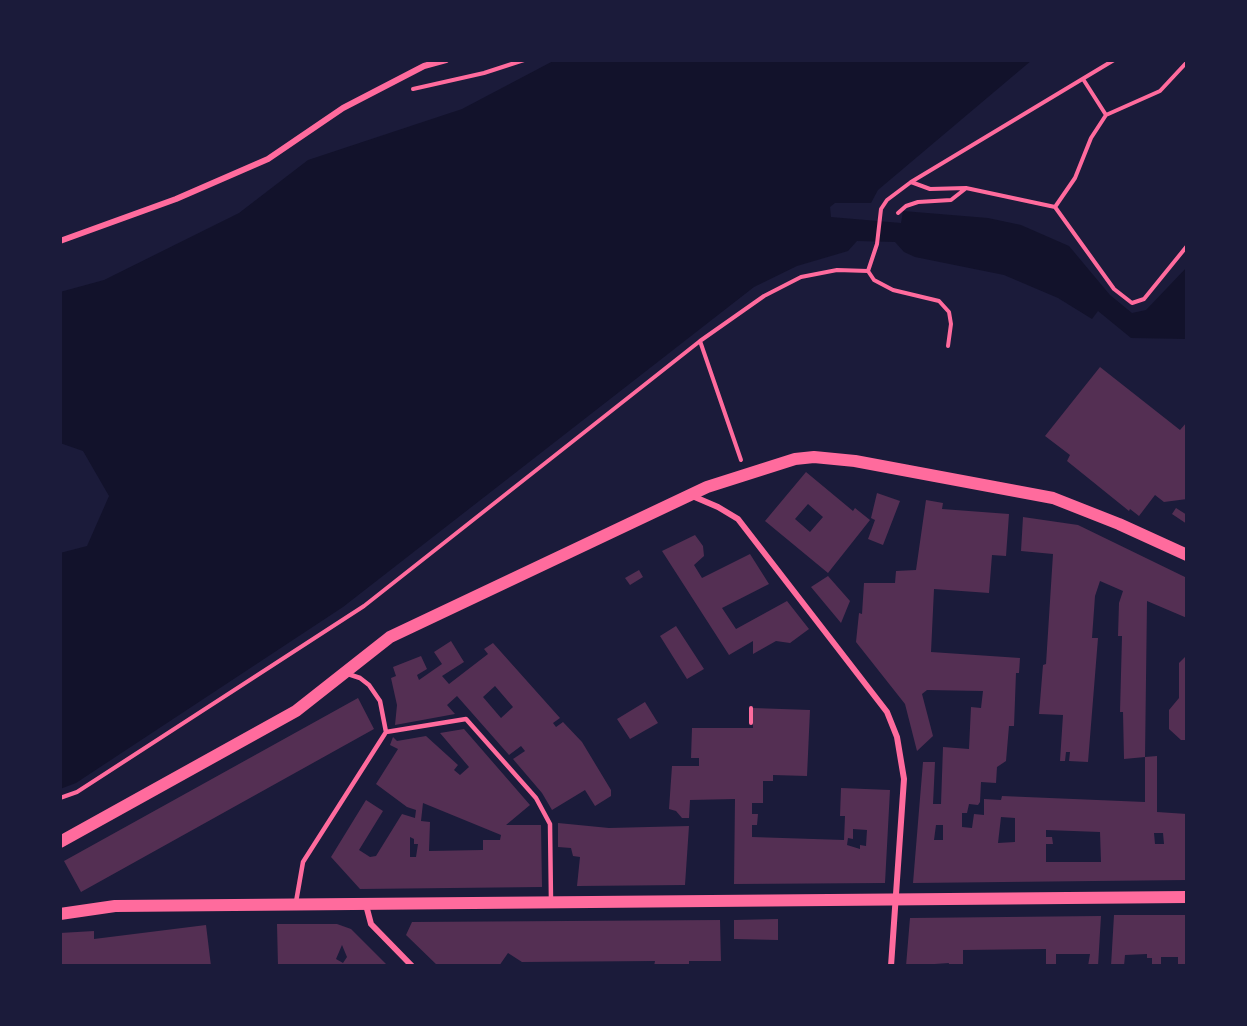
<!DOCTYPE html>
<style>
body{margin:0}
#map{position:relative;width:1247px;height:1026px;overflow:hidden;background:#1b1b3a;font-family:"Public Sans",sans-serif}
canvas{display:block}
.frame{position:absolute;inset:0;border:62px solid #1b1b3a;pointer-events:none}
</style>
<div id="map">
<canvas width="1247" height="1026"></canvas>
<div class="frame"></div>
</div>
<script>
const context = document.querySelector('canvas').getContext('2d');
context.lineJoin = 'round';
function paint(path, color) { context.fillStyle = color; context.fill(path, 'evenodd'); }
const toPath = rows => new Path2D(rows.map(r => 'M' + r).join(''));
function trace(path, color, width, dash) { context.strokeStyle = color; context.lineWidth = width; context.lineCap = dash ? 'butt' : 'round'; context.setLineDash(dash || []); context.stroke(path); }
paint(toPath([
 [555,60,1032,60,878,190,871,203,835,203,830,207,831,217,901,223,903,211,988,218,1021,225,1069,246,1110,295,1132,313,1146,310,1187,267,1187,339,1131,338,1098,311,1092,319,1058,298,1004,275,915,257,904,252,895,242,857,241,848,251,797,266,754,287,343,607,76,783,60,789,60,553,87,546,109,496,83,451,60,443,60,292,104,280,239,213,308,160,462,109]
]), '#12122b');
paint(toPath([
 [1100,367,1180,430,1187,422,1187,499,1164,502,1155,495,1139,516,1130,509,1129,511,1067,461,1070,455,1045,436],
 [806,472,853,511,855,508,870,520,828,573,765,521],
 [808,504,823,517,810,532,795,519],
 [877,493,900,501,883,545,868,539,875,520,871,518],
 [926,500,943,503,942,509,1009,514,1006,556,992,555,989,593,934,589,931,652,1020,658,1019,673,1016,673,1014,726,1009,726,1006,761,997,767,996,783,981,782,980,802,978,805,969,804,967,813,962,813,962,827,972,828,974,814,984,815,984,799,1001,800,1002,796,1145,802,1145,757,1157,756,1157,812,1187,814,1187,880,913,883,923,762,935,762,933,804,941,804,943,747,969,749,971,707,981,708,983,691,927,690,922,694,933,736,917,751,905,704,856,642,859,613,862,614,864,583,895,583,896,571,916,570],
 [1001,817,1015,818,1015,842,998,843],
 [936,825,943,825,943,840,934,840],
 [1046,830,1100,832,1101,862,1046,862,1046,844,1053,844,1052,837,1046,837],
 [1154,833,1163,833,1164,844,1155,844],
 [1176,508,1187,515,1187,524,1172,514],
 [1023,517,1078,525,1187,578,1187,618,1147,601,1145,757,1124,759,1123,712,1120,712,1122,636,1118,636,1119,603,1123,591,1100,581,1095,596,1092,638,1098,638,1088,762,1069,761,1070,752,1066,752,1065,761,1060,761,1063,715,1039,714,1043,665,1046,664,1053,554,1021,551],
 [695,535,703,546,704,556,694,565,702,578,750,554,769,584,722,608,736,629,787,601,809,629,790,643,776,641,753,654,753,641,729,655,662,551],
 [639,570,643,577,630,585,625,578],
 [828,576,850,601,841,623,811,587],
 [676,626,704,669,687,679,660,636],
 [451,641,464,662,442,676,449,684,488,654,484,649,493,643,560,718,553,723,556,727,563,722,582,742,611,790,611,796,595,806,585,790,552,810,542,793,513,759,525,751,521,746,509,755,457,696,447,705,455,714,395,725,397,705,391,678,396,676,393,667,421,656,427,669,417,675,419,680,442,664,434,652],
 [495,686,513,707,501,718,483,697],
 [1187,655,1187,740,1181,740,1169,729,1169,710,1179,698,1179,663],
 [358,698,374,729,81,892,64,861],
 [645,702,658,723,630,739,617,719],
 [753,708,810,710,807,776,773,775,773,781,763,781,763,803,752,803,752,814,758,814,757,825,752,825,752,837,844,840,845,816,840,816,841,788,890,790,885,883,734,884,735,799,690,800,689,818,682,818,676,811,669,809,672,766,699,766,699,758,691,758,692,728,753,728],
 [853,829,867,830,866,846,860,845,860,849,847,845,848,838,853,839],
 [464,729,530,805,506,825,541,825,542,887,360,889,331,857,366,800,383,811,359,850,370,857,376,856,402,814,415,818,416,810,407,807,376,784,398,749,390,745,393,737,397,741,426,736,458,765,454,770,460,775,469,767,440,733],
 [423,803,501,835,500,840,483,840,483,850,429,851,430,822,421,821],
 [410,837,414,839,414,844,418,844,416,857,410,857],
 [558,823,609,828,689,826,685,885,577,886,580,857,573,856,571,848,558,847],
 [1114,915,1187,915,1187,966,1178,966,1178,957,1161,957,1161,966,1152,966,1152,958,1147,958,1147,954,1125,955,1124,966,1111,966],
 [1101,916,1098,966,1088,966,1090,954,1056,954,1056,966,1046,966,1046,949,963,950,963,966,948,966,949,963,906,966,910,918],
 [778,919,778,940,734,939,734,920],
 [720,920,721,961,689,961,689,966,654,966,655,961,522,962,508,953,499,966,438,966,406,935,412,922],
 [277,924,337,924,351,929,388,966,278,966],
 [342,945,347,957,343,963,336,959],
 [206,925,211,966,60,966,60,933,94,931,94,939]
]), '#542f53');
trace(toPath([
 [1083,79,1106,115],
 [413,89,484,73,524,60],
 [911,182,930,189,966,188,1055,207,1114,289,1132,303,1144,299,1187,246],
 [1055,207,1075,178,1091,138,1106,115,1160,91,1187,62],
 [898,213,906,206,918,202,951,200,965,189],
 [868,271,877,244,881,209,887,200,911,182,1114,60],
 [868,271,874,280,893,290,939,301,949,312,951,324,948,346],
 [700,341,741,460],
 [751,723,751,708],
 [60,798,77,792,364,606,700,341,764,296,801,277,837,270,868,271]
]), '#ff6b9d', 4);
trace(toPath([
 [348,674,360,678,369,685,380,701,386,732],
 [386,732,466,719,536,798,550,824,551,901],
 [296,902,303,862,386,732]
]), '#ff6b9d', 4.5);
trace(toPath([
 [60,241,176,199,268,159,343,108,424,66,446,60],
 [690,495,718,507,738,519,887,712,897,737,904,779,891,966],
 [366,905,371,924,412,966]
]), '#ff6b9d', 6);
trace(toPath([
 [60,842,296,711,390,637,707,487,795,459,814,457,855,461,1053,498,1119,524,1187,555],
 [60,914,115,906,1187,897]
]), '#ff6b9d', 12);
</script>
